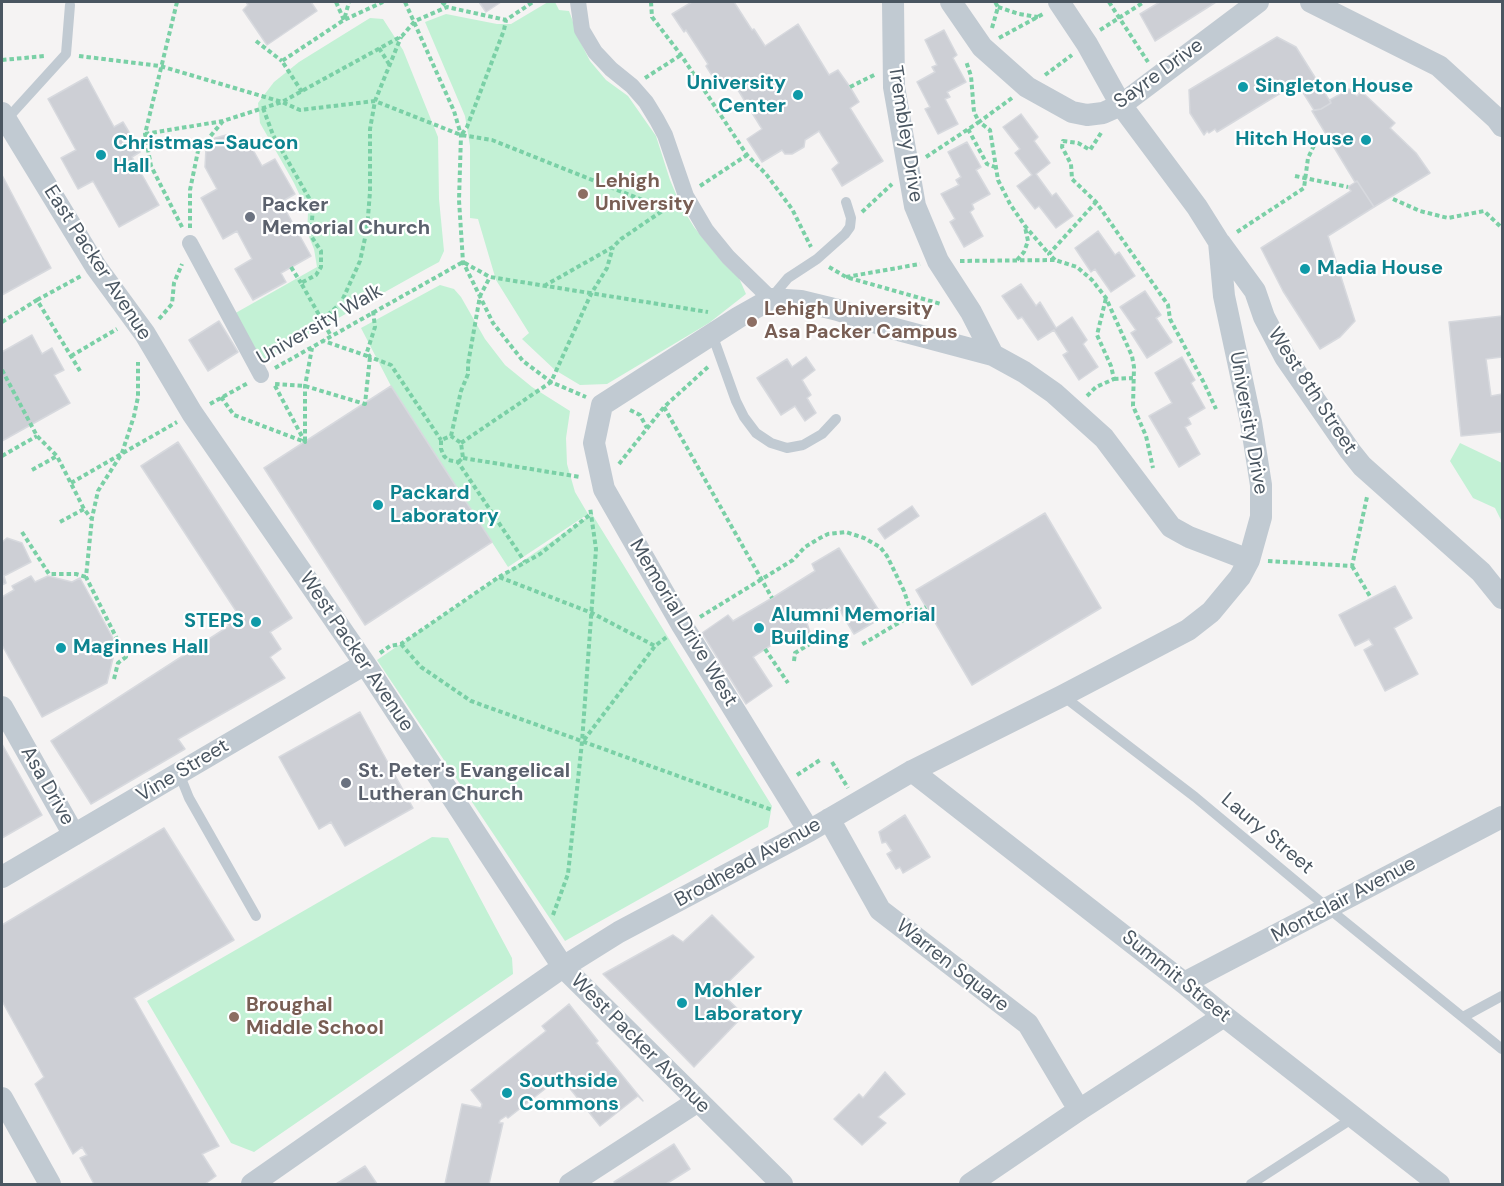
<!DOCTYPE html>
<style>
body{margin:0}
#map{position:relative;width:1504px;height:1186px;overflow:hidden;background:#f5f3f3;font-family:"DM Sans",sans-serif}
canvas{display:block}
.frame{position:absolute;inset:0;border:3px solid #4a5661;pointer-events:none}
</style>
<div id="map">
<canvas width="1504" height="1186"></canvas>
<div class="frame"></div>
</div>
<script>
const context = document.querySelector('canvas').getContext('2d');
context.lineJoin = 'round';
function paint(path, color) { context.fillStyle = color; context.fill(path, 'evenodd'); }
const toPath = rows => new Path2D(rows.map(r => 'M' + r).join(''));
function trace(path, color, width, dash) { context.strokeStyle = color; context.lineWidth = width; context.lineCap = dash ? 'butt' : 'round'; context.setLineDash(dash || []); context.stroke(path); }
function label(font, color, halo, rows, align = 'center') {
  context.font = font + ' "DM Sans",sans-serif'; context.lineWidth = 4.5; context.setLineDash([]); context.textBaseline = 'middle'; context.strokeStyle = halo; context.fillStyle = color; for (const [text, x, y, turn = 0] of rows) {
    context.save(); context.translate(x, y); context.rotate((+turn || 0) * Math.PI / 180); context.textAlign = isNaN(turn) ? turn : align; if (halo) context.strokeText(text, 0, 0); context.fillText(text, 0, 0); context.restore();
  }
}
paint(toPath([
 [548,2,555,2,559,10,569,11,581,43,590,61,606,80,628,96,656,136,670,180,681,206,694,227,723,263,739,278,746,294,709,323,607,384,580,385,555,370,522,339,529,333,496,280,478,219,470,218,470,146,465,116,425,22,446,14,497,24,511,24],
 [370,18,383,19,403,50,438,137,439,199,444,251,439,262,426,269,258,363,232,315,317,267,314,249,307,232,308,213,294,183,260,123,258,103,274,82,299,62],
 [440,285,454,289,461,297,485,339,505,365,532,387,570,411,566,438,567,464,575,492,588,514,508,567,391,386,361,328],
 [1460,443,1502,463,1502,522,1495,508,1473,498,1450,461],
 [592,514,772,806,768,827,565,941,377,660],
 [432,837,448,838,512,958,513,974,254,1152,231,1143,147,1001]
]), '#c3f1d5');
const building = toPath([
 [246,2,311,2,317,11,267,45,243,10,248,5,246,2],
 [479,2,501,2,486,12,479,2],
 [692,2,734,2,752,30,754,29,765,46,798,24,829,75,838,70,850,87,859,102,850,108,883,161,842,186,832,169,839,163,819,131,805,140,804,147,792,154,785,154,782,150,762,162,747,139,762,129,730,77,718,85,706,66,708,64,686,30,684,32,672,14,692,2],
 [1160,2,1216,2,1155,41,1140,14,1160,2],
 [944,30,957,55,953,58,966,82,947,92,950,97,945,99,958,124,938,134,925,109,930,107,917,82,935,72,932,67,937,65,925,40,944,30],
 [1277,37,1296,47,1331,103,1321,109,1314,110,1297,83,1217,132,1215,129,1209,133,1207,131,1204,135,1190,113,1189,90,1277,37],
 [87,77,114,127,123,122,129,132,140,152,132,157,159,205,119,227,93,181,78,189,61,158,76,150,48,99,87,77],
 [1349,89,1357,96,1361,91,1395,123,1390,128,1416,153,1430,173,1374,207,1357,181,1355,182,1312,111,1321,109,1331,103,1330,100,1349,89],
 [1021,114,1038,137,1034,141,1050,163,1036,174,1052,196,1056,193,1073,216,1056,228,1039,206,1035,209,1017,186,1032,175,1015,153,1020,149,1003,127,1021,114],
 [230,134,239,139,246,151,252,148,262,166,275,159,295,194,281,202,311,256,281,273,286,282,253,300,235,269,252,259,237,231,223,239,201,198,217,189,205,167,206,148,215,138,230,134],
 [967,142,981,167,976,170,990,194,972,204,974,209,970,212,983,236,964,247,950,222,955,219,941,194,959,185,956,180,961,177,948,152,967,142],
 [2,175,51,268,2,295,2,175],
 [1357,181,1374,207,1328,236,1355,321,1340,337,1320,349,1283,291,1261,248,1351,191,1348,187,1357,181],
 [1098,231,1115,255,1119,252,1135,276,1111,292,1095,269,1091,272,1075,248,1098,231],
 [1021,284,1036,306,1040,302,1056,328,1072,317,1087,340,1083,344,1098,367,1079,380,1063,355,1068,352,1054,330,1038,340,1022,317,1018,319,1002,296,1021,284],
 [1145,291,1161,315,1156,318,1172,342,1147,358,1131,333,1136,330,1120,307,1145,291],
 [1502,316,1502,357,1486,359,1491,396,1502,394,1502,432,1461,436,1449,322,1502,316],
 [219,321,238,352,208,371,189,340,219,321],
 [32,335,42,354,52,348,64,370,54,375,70,403,2,441,2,352,32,335],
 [806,357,815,370,802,380,811,395,807,398,816,413,805,421,795,406,781,415,757,378,787,359,792,367,806,357],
 [1182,357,1195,380,1191,383,1205,408,1188,418,1191,424,1185,427,1200,454,1179,467,1149,416,1172,403,1155,373,1182,357],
 [391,386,492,542,365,625,264,468,391,386],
 [178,442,292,618,270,632,281,649,270,657,285,678,178,739,185,749,91,804,51,741,229,626,224,619,236,611,141,466,178,442],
 [912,506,919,516,885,539,878,529,912,506],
 [1045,513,1101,608,972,685,916,590,1045,513],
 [7,538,22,543,31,562,4,576,6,583,2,585,2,542,7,538],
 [839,548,883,617,854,634,836,604,807,623,810,633,808,640,803,644,788,645,782,638,753,657,772,686,746,704,702,633,728,615,733,621,772,598,815,571,812,564,839,548],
 [31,576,35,582,48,576,72,582,80,578,120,651,114,654,107,683,42,717,2,645,2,597,14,590,12,586,31,576],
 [1395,586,1412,618,1394,628,1418,674,1385,691,1364,650,1373,645,1369,639,1355,646,1339,615,1395,586],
 [360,712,413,808,345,846,331,822,319,829,279,757,360,712],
 [2,744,42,815,2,838,2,744],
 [905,815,930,857,903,873,900,867,896,869,887,854,892,851,886,842,882,843,879,832,905,815],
 [164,828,234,940,134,998,219,1146,202,1154,216,1176,205,1184,94,1184,80,1158,87,1155,82,1147,73,1154,35,1084,44,1077,2,1001,2,925,164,828],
 [712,915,754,957,719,991,744,1015,694,1067,603,974,673,935,683,942,712,915],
 [569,1004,598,1041,596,1043,643,1101,638,1096,600,1126,559,1075,549,1084,550,1085,508,1118,506,1116,500,1120,499,1123,503,1123,489,1184,445,1184,462,1104,481,1108,482,1104,471,1090,546,1031,542,1026,569,1004],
 [885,1072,905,1094,878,1117,886,1123,862,1145,834,1119,859,1094,863,1098,885,1072],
 [674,1144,690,1169,666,1184,616,1184,614,1182,674,1144],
 [365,1166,377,1184,336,1184,365,1166]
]);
paint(building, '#cdcfd5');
trace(building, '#d7d9de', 1.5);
trace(toPath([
 [177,2,145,134,151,166,183,229],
 [336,2,344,20,349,2],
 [405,2,454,111,461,135,459,200,463,262,493,323,523,361,551,382,586,397],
 [442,2,447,7],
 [651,2,652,17,681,55,747,155,766,174,792,209,811,247],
 [1109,2,1148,62],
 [998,7,1019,14,1038,17],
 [992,28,998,7,995,2],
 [1100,30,1144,2],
 [999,38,1043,14],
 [256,41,282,61],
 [379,48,389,64],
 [79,56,160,66,282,102,300,110,375,101,461,135,492,140,665,209],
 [2,60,45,56],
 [1045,75,1072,55],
 [645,78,681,55],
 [850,87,876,74],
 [302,92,282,61,344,20,383,2],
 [1012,98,979,122,990,130,998,180,1010,204,1025,226,1049,254],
 [263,108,273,135,313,205,311,236,321,251,321,267,316,275,301,283,331,336],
 [968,129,987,164,995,167],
 [1101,133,1090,150,1078,143,1063,141,1062,147,1071,164,1072,179,1096,202,1168,305,1170,319,1204,383,1216,409],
 [145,134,223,121,282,102,402,36,415,21,447,7,506,20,533,2],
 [462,134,467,127,504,30,506,20],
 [926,157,979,122,974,112,971,76,966,61],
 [1295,176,1348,187],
 [700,186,747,155],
 [1393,199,1420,211,1448,218,1484,211,1502,228],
 [862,212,892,184],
 [190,228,190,190,198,151,223,121],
 [1237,232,1304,188,1308,158,1317,139],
 [1017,260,1024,252,1028,241,1025,227],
 [1055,260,1049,254,1096,202],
 [960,261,1055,260,1077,267,1092,280,1106,298,1132,356,1134,367,1133,406,1146,436,1153,468],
 [291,267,301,283],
 [829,267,846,277,941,304],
 [846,277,920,264],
 [544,286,613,247,621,239,674,203],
 [37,300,81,276],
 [373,311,375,327,367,352,370,357,391,365,441,440],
 [159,319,172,304,174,283,182,264],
 [322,320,341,303,360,261,367,229,370,192,370,129,375,101,401,37],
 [2,322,37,300,80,371],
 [71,356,117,329],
 [275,368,463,262,490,277,708,312],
 [2,370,37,436,57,456,84,509,91,518],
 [1114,379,1133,378],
 [1087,396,1096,387,1114,379,1111,366,1097,335,1106,298],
 [221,397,234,415,305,442,274,384,305,386,365,404,370,357,324,341],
 [210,404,248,383],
 [664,407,772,598],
 [630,410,640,415,647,428],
 [451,436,461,391,468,374,468,364,480,296,490,277],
 [305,441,305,386,312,348],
 [461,443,551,382,591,294,607,268,613,247],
 [2,456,37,436],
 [463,458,580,477],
 [458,462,463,458,461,443,451,436,441,440,441,449,444,456,448,460,458,462,525,562],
 [619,464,664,407,709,366],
 [32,470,57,456],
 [71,483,177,422],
 [60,522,84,509],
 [22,532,49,574,76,574,86,577],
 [1268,561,1352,566,1367,497],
 [1352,566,1371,598],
 [499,577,540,554,592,513],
 [912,615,926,607],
 [700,617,793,560,805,547,820,538,828,534,846,532,864,538,880,547,887,556,904,591,912,615,861,645],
 [401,644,421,667,471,701,772,810],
 [765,649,788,683],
 [380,653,390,646,401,644,499,577,592,613,655,646],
 [794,661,795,653,818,639,823,643],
 [114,679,118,663,126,657,86,577,92,518,98,491,122,453,134,416,138,397,138,362],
 [584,740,655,646,668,636],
 [832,762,848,788],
 [797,775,820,760],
 [553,915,568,874,582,742,596,549,590,507]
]), '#7ad0a6', 4, [4.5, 3]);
trace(toPath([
 [6,120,66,54,70,5],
 [772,297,788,278,817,259,845,234,850,227,851,218,846,202],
 [712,334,736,401,744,417,756,433,771,443,787,448,803,445,822,434,836,419],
 [1063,696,1195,797,1328,908,1502,1049],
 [179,773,189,798,256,916],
 [1463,1017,1502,996],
 [1251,1184,1353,1118]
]), '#c1cad2', 10);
trace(toPath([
 [578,2,582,30,595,52,611,69,632,86,646,102,657,120,665,135,686,196,706,230,728,257,771,299],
 [190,243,261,375]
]), '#c1cad2', 16);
trace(toPath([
 [893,2,894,87,915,206,938,261,971,312,993,355],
 [951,2,982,47,1027,87,1072,112,1087,115,1103,113,1121,105,1258,2],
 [1311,2,1439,66,1496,118,1502,126],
 [2,113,96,267,145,334,192,413,365,664,563,967,782,1184],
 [1220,243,1255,291,1264,317,1285,357,1350,451,1362,466,1481,572,1502,598],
 [2,707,74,835],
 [912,771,1184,983,1224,1016,1439,1184],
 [829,819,880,910,1028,1024,1079,1110],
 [809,831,682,625,604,489,594,443,602,405,739,317,771,299,801,301,838,310,895,329,993,355,1024,372,1054,393,1104,438,1171,527,1189,537,1249,560],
 [2,877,365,664],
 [1184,983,1502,817],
 [2,1098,50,1184],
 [252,1184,563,967,619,932,809,831,912,771,1062,696,1188,630,1211,612,1240,577,1249,560,1261,517,1261,485,1251,422,1224,296,1219,242,1197,207,1121,105,1087,44,1059,2],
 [570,1184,698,1101],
 [970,1184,1079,1110,1224,1016]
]), '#c1cad2', 22);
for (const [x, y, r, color] of [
 [1243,87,6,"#0f9aa8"],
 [798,95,6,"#0f9aa8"],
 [1366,140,6,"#0f9aa8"],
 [101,155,6,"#0f9aa8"],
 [583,194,6,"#8d6e63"],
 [250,217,6,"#6b7280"],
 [1305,269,6,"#0f9aa8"],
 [752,322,6,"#8d6e63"],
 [378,505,6,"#0f9aa8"],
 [256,622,6,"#0f9aa8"],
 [759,628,6,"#0f9aa8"],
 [61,648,6,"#0f9aa8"],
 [346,783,6,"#6b7280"],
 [682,1003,6,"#0f9aa8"],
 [234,1017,6,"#8d6e63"],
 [507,1093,6,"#0f9aa8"]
]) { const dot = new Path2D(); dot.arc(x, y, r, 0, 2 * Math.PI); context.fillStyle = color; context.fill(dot); trace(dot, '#fff', 2); }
label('20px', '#4a5661', '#fff', [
 ["Sayre Drive",1159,74,-36],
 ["Trembley Drive",905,134,81],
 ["East Packer Avenue",97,263,57],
 ["University Walk",320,325,-30],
 ["West 8th Street",1312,391,57],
 ["University Drive",1248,423,80],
 ["Memorial Drive West",683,623,59],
 ["West Packer Avenue",356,652,56],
 ["Vine Street",183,771,-31],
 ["Asa Drive",47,786,60],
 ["Laury Street",1267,834,40],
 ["Brodhead Avenue",748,863,-29],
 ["Montclair Avenue",1344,900,-28],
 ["Warren Square",952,966,38],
 ["Summit Street",1176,977,39],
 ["West Packer Avenue",640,1044,45]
]);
label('bold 20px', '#0d838f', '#fff', [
 ["University",786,84,"right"],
 ["Center",786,107,"right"],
 ["Singleton House",1255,87],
 ["Hitch House",1354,140,"right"],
 ["Christmas-Saucon",113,144],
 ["Hall",113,167],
 ["Madia House",1317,269],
 ["Packard",390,494],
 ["Laboratory",390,517],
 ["Alumni Memorial",771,616],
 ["Building",771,639],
 ["STEPS",244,622,"right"],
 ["Maginnes Hall",73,648],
 ["Mohler",694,992],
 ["Laboratory",694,1015],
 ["Southside",519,1082],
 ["Commons",519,1105]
], 'left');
label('bold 20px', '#785e54', '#fff', [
 ["Lehigh",595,182],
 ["University",595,205],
 ["Lehigh University",764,310],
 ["Asa Packer Campus",764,333],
 ["Broughal",246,1006],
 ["Middle School",246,1029]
], 'left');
label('bold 20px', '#5b616d', '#fff', [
 ["Packer",262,206],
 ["Memorial Church",262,229],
 ["St. Peter's Evangelical",358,772],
 ["Lutheran Church",358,795]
], 'left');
</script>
